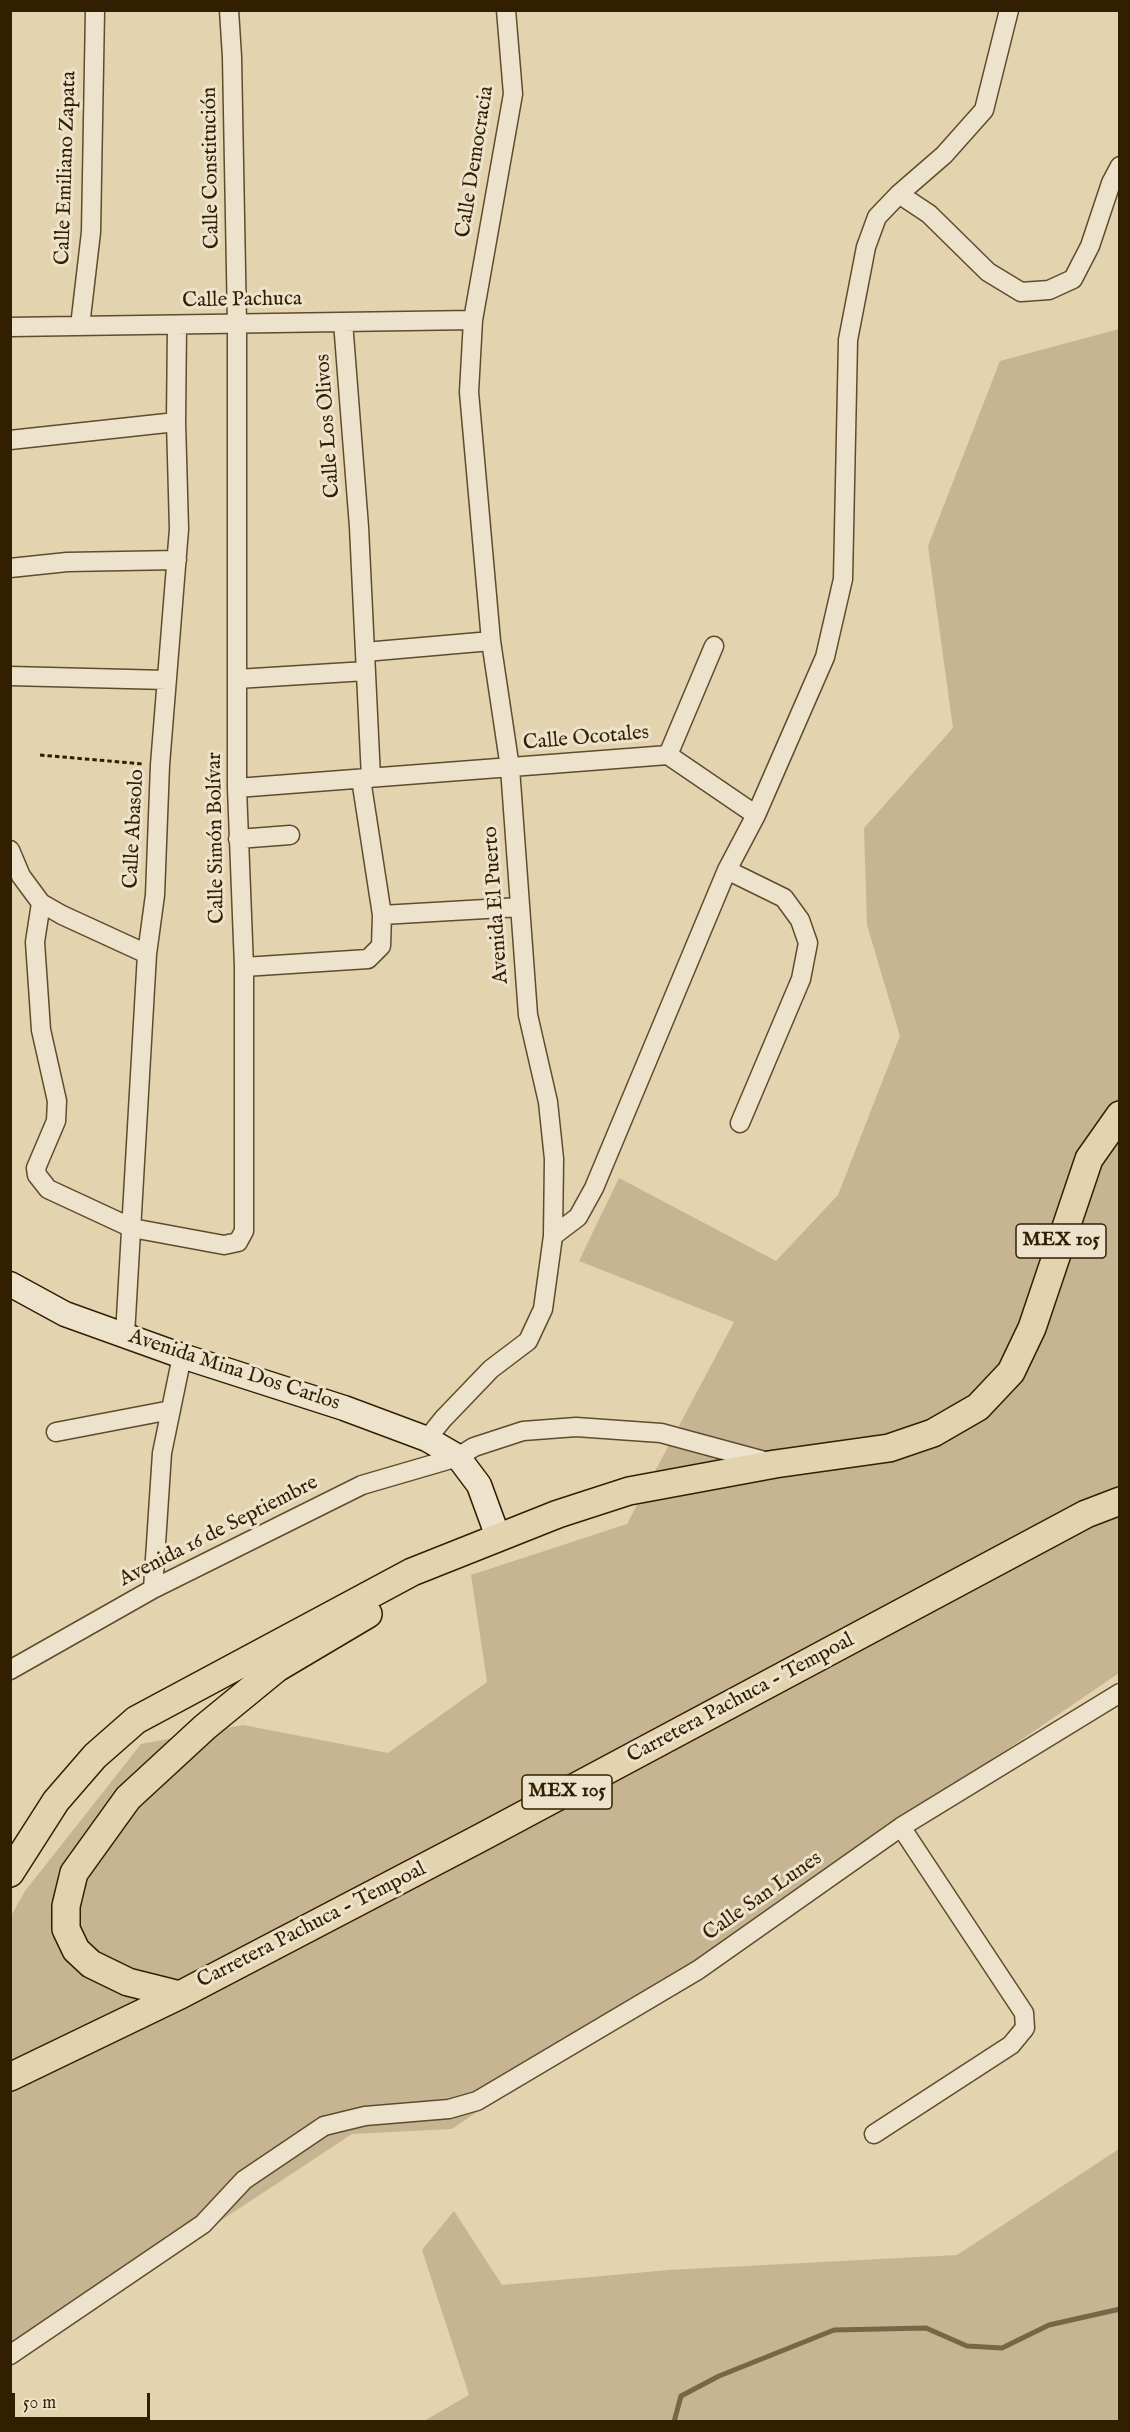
<!DOCTYPE html>
<meta charset="utf-8">
<style>
body{margin:0}
#map{position:relative;width:1130px;height:2432px;overflow:hidden;background:#e4d3af;font-family:"IM FELL English",serif}
canvas{display:block}
.frame{position:absolute;inset:0;border:12px solid #321f02;pointer-events:none}
.scale{position:absolute;left:12px;top:2393px;width:138px;height:27px;box-sizing:border-box;border:3px solid #321f02;border-top:0;padding-left:8px;font-size:18px;line-height:21px;white-space:nowrap;color:#321f02;-webkit-text-stroke:4px #ede2cb;paint-order:stroke}
</style>
<div id="map">
<canvas width="1130" height="2432"></canvas>
<div class="frame"></div>
<div class="scale">50 m</div>
</div>
<script>
const context = document.querySelector('canvas').getContext('2d');
context.lineJoin = 'round';
function paint(path, color) { context.fillStyle = color; context.fill(path, 'evenodd'); }
const toPath = rows => new Path2D(rows.map(r => 'M' + r).join(''));
function trace(path, color, width, dash) { context.strokeStyle = color; context.lineWidth = width; context.lineCap = dash ? 'butt' : 'round'; context.setLineDash(dash || []); context.stroke(path); }
function label(font, color, halo, rows, align = 'center') {
  context.font = font + ' "IM FELL English",serif'; context.lineWidth = 6; context.setLineDash([]); context.textBaseline = 'middle'; context.strokeStyle = halo; context.fillStyle = color; for (const [text, x, y, turn = 0] of rows) {
    context.save(); context.translate(x, y); context.rotate((+turn || 0) * Math.PI / 180); context.textAlign = isNaN(turn) ? turn : align; if (halo) context.strokeText(text, 0, 0); context.fillText(text, 0, 0); context.restore();
  }
}
paint(toPath([
 [1119,329,1119,1673,452,2129,352,2134,11,2359,11,1916,25,1891,141,1744,243,1725,388,1753,487,1682,471,1575,627,1524,734,1322,579,1261,619,1178,776,1261,838,1195,900,1036,867,925,864,828,953,728,928,546,1000,361],
 [1119,2149,1119,2421,424,2421,469,2395,422,2250,454,2211,502,2285,669,2270,957,2255]
]), '#c6b492');
trace(toPath([
 [674,2422,681,2396,719,2376,834,2330,926,2328,967,2346,1002,2348,1049,2325,1120,2309]
]), '#786646', 5);
const street = toPath([
 [899,194,929,214,988,272,1021,292,1049,290,1073,279,1090,246,1111,183,1120,166],
 [343,322,359,527,371,778],
 [80,326,91,232,95,10],
 [10,327,473,320],
 [10,440,176,422],
 [10,568,67,562,177,560],
 [365,652,491,641],
 [10,676,167,680],
 [237,679,366,671],
 [668,755,714,646],
 [237,788,668,755,756,815],
 [238,839,290,835],
 [10,850,21,876,41,903,62,915,147,954],
 [727,870,784,898,800,920,808,943,801,979,740,1123],
 [41,903,35,942,41,1030,57,1101,56,1121,36,1168,37,1175,48,1189,132,1228,224,1245,238,1242,244,1231,244,967,237,788,237,324,232,57,229,10],
 [382,915,520,907],
 [244,967,368,959,381,946,382,915,361,779],
 [553,1236,578,1217,594,1188,727,870,756,815,825,657,843,579,848,340,866,247,877,217,899,194,944,155,984,110,1009,10],
 [125,1335,147,954,155,895,160,765,179,529,176,422,177,325],
 [56,1432,171,1410],
 [427,1439,443,1419,491,1369,528,1341,543,1309,553,1236,554,1159,548,1102,528,1015,510,768,491,641,469,392,473,320,513,94,506,10],
 [153,1589,162,1453,182,1356],
 [10,1670,153,1589,362,1485,458,1457,474,1447,523,1431,576,1427,661,1433,768,1462],
 [874,2134,1011,2045,1025,2028,1024,2013,901,1827],
 [10,2355,203,2224,244,2180,324,2126,365,2116,449,2109,477,2101,698,1970,901,1827,1120,1693]
]);
const secondary = toPath([
 [10,1284,65,1314,182,1356,344,1408,427,1439,458,1457,479,1485,498,1537]
]);
const primary = toPath([
 [10,1873,56,1801,95,1756,136,1720,412,1572,558,1514,629,1491,775,1464,889,1448,933,1433,978,1407,1011,1372,1032,1328,1089,1159,1120,1115],
 [180,1995,128,1982,91,1964,76,1950,66,1929,66,1906,74,1873,128,1798,205,1727,277,1668,368,1614],
 [10,2077,180,1995,482,1837,1086,1514,1120,1501]
]);
trace(street, '#5e4c2d', 21);
trace(secondary, '#321f02', 27);
trace(primary, '#321f02', 30);
trace(toPath([
 [40,755,143,764]
]), '#321f02', 3, [4.5, 3]);
trace(street, '#ede2cb', 18);
trace(secondary, '#ede2cb', 24);
trace(primary, '#e4d3af', 27);
for (const [x, y, w] of [
 [1061,1241,90],
 [567,1792,90]
]) { const box = new Path2D(); box.roundRect(x - w / 2, y - 17, w, 34, 4.5); context.fillStyle = '#ede2cb'; context.fill(box); trace(box, '#321f02', 1.5); }
label('bold 20px', '#321f02', null, [
 ["MEX 105",1061,1241],
 ["MEX 105",567,1792]
]);
label('21px', '#321f02', '#ede2cb', [
 ["Calle Democracia",476,162,-81],
 ["Calle Emiliano Zapata",67,168,-88],
 ["Calle Constitución",212,168,-91],
 ["Calle Pachuca",242,301,-1],
 ["Calle Los Olivos",329,426,-94],
 ["Calle Ocotales",586,739,-5],
 ["Calle Abasolo",135,829,-87],
 ["Calle Simón Bolívar",217,838,-91],
 ["Avenida El Puerto",497,905,-94],
 ["Avenida Mina Dos Carlos",234,1371,18],
 ["Avenida 16 de Septiembre",219,1532,-27],
 ["Carretera Pachuca - Tempoal",741,1699,-28],
 ["Calle San Lunes",763,1897,-35],
 ["Carretera Pachuca - Tempoal",312,1926,-27]
]);
</script>
